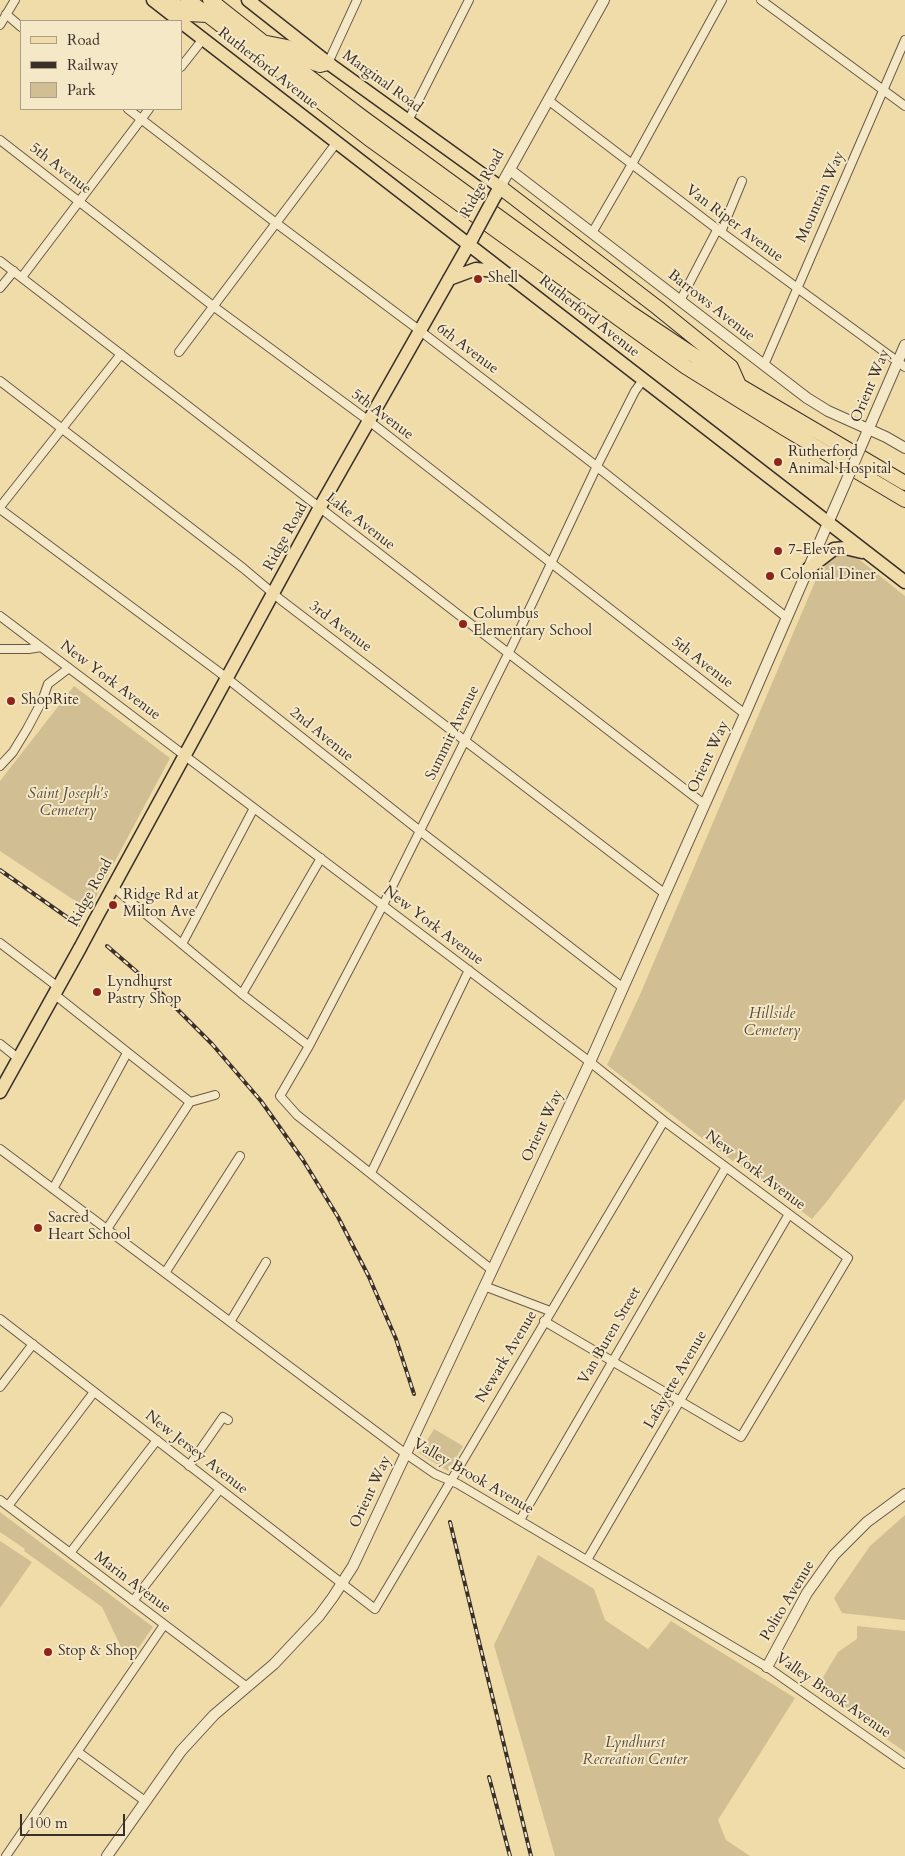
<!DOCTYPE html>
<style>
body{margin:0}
#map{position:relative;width:905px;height:1856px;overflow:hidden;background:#f0dca9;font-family:Cardo,serif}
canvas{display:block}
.legend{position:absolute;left:20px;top:20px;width:162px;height:90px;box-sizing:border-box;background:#f5e8c7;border:1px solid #ab9e88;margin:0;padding:6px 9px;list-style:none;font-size:15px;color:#3b2f2a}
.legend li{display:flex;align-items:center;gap:10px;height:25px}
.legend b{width:25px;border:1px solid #ab9e88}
.scale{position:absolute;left:20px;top:1814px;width:105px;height:22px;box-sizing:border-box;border:2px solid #3b2f2a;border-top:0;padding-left:6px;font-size:15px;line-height:18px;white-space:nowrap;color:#3b2f2a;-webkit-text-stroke:4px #f5e8c7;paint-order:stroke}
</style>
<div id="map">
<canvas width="905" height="1856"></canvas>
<ul class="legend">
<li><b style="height:6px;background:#f0dca9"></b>Road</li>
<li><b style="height:6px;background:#3b2f2a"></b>Railway</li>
<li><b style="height:14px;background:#d1bf93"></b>Park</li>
</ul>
<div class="scale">100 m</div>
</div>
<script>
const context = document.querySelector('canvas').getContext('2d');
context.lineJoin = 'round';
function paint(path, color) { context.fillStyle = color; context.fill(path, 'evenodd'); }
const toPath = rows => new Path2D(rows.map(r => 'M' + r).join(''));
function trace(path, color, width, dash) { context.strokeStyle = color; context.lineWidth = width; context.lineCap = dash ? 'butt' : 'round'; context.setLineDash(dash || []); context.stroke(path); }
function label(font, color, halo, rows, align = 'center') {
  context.font = font + ' Cardo,serif'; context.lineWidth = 4; context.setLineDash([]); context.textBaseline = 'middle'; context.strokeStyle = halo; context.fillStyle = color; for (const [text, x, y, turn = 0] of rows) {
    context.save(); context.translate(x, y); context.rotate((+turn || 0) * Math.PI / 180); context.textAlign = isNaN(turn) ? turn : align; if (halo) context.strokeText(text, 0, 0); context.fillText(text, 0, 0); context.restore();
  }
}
paint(toPath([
 [833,555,856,557,905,596,905,1099,828,1200,812,1219,707,1142,607,1065,639,997,817,577],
 [74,686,170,758,89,910,0,851,0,781],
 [434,1429,463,1446,448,1471,419,1453],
 [0,1512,153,1627,135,1653,121,1647,102,1607,24,1551,25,1549,0,1532],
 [905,1515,905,1620,842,1613,834,1598,870,1546],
 [0,1541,32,1562,0,1608],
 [538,1555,594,1589,605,1620,648,1649,671,1621,795,1698,718,1820,726,1840,750,1856,555,1856,494,1645],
 [857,1626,905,1631,905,1752,816,1689,838,1652,857,1639]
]), '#d1bf93');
const minor = toPath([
 [761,0,905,106],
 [6,14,21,27],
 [0,25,15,0],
 [328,63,357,0],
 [181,67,203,39],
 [548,100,721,232,905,367],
 [128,109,276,223,419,330,591,462,786,617],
 [408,121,469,0],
 [0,140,213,306,369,421,745,714],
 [721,232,742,181],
 [592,233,632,164,722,0],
 [0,261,704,804],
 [22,277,149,109],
 [0,288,14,271],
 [680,301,717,230],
 [179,352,337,142],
 [764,365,905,40],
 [0,381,243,568,281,600,664,893],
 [0,507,121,354],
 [0,509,219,672,420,831,622,987],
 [0,616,590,1062,664,1121,848,1258,741,1437,544,1321],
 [0,649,29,649,41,647],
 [0,766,13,752,27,729,42,701,48,684,69,668],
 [113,887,242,994,309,1046],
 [0,943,58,987],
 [182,944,254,808],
 [54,994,190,1102],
 [242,994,321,858],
 [0,1044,19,1059],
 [0,1149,406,1454,435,1474,458,1484,767,1667,905,1764],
 [371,1173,469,970],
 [53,1189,127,1053],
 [107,1229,190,1102,215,1095],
 [492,1270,297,1115,280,1096,309,1046,383,905,512,646,597,466,635,391,643,380],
 [165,1273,240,1156],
 [484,1286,550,1311],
 [0,1319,375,1609,664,1121],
 [230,1322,266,1262],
 [0,1387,33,1344],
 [189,1466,223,1417,228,1420],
 [0,1500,247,1687],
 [8,1506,94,1392],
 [520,1520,726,1167],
 [70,1553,157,1440],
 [587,1560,789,1214],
 [133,1601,220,1489],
 [78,1752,145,1801],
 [6,1856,164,1625]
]);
const tertiary = toPath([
 [510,170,807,398,828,411,886,437,905,448],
 [500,187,604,0],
 [862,444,905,345],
 [767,1667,807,1593,834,1555,867,1522,905,1494],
 [107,1856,181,1751,214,1715,274,1664,319,1616,333,1597,353,1566,590,1062,745,714,845,484]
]);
const primary = toPath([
 [153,0,180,21],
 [248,0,328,63,500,187,495,196],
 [181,22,905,582],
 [449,279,476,269,504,272],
 [808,569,834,549,845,548,862,552],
 [95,920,320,507,473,237],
 [0,1092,80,948]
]);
const motorway = toPath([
 [168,0,188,14,207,15],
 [188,0,368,138,686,367,784,428,905,500],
 [210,0,263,42,362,117,629,312,740,386,905,483],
 [267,43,287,47,314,63,320,65,328,63],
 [500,187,658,308,731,367,739,385]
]);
trace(minor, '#685a4a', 10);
trace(tertiary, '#685a4a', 12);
trace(primary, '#3b2f2a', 15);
trace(motorway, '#3b2f2a', 16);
trace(minor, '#f5e8c7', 8);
trace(tertiary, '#f5e8c7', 10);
trace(primary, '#f0dca9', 12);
trace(motorway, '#f0dca9', 14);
const rail = toPath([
 [0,870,78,925],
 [107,946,159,991,212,1044,261,1101,303,1160,338,1217,369,1277,396,1339,414,1394],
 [450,1522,531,1856],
 [489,1777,510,1856]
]);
trace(rail, '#3b2f2a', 4);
trace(rail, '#f5e8c7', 2, [5.5]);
const tertiaryBridge = toPath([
 [845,484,862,444]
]);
const primaryBridge = toPath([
 [474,235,495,196],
 [80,948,95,920]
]);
trace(tertiaryBridge, '#685a4a', 12, []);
trace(primaryBridge, '#3b2f2a', 15, []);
trace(tertiaryBridge, '#f5e8c7', 10);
trace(primaryBridge, '#f0dca9', 12);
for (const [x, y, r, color] of [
 [478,279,5,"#8f2418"],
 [778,462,5,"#8f2418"],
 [778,551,5,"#8f2418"],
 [770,576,5,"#8f2418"],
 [463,624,5,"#8f2418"],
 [11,701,5,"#8f2418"],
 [113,905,5,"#8f2418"],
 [97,992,5,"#8f2418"],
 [38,1228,5,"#8f2418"],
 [48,1652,5,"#8f2418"]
]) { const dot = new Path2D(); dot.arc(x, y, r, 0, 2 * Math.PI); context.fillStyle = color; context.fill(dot); trace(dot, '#f5e8c7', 2); }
label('15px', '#3b2f2a', '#f5e8c7', [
 ["Rutherford Avenue",268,69,38],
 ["Marginal Road",382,82,36],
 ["5th Avenue",60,169,38],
 ["Ridge Road",483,184,-61],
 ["Mountain Way",821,197,-66],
 ["Van Riper Avenue",734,224,37],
 ["Barrows Avenue",711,306,38],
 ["Rutherford Avenue",589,317,38],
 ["6th Avenue",467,349,37],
 ["Orient Way",871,386,-67],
 ["5th Avenue",382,415,37],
 ["Lake Avenue",360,522,38],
 ["Ridge Road",286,537,-61],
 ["3rd Avenue",340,627,37],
 ["5th Avenue",702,663,38],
 ["New York Avenue",110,681,37],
 ["Summit Avenue",453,733,-64],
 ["2nd Avenue",321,735,39],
 ["Orient Way",709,757,-65],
 ["Ridge Road",91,893,-61],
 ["New York Avenue",433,926,37],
 ["Orient Way",543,1126,-65],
 ["New York Avenue",755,1171,37],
 ["Van Buren Street",610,1336,-60],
 ["Newark Avenue",507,1357,-59],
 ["Lafayette Avenue",676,1380,-60],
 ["New Jersey Avenue",196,1453,38],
 ["Valley Brook Avenue",473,1477,30],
 ["Orient Way",371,1492,-65],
 ["Marin Avenue",132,1583,37],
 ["Polito Avenue",788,1601,-59],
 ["Valley Brook Avenue",833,1696,35]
]);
label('15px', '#3b2f2a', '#f5e8c7', [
 ["Shell",488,279],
 ["Rutherford",788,453],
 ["Animal Hospital",788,470],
 ["7-Eleven",788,551],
 ["Colonial Diner",780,576],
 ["Columbus",473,615],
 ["Elementary School",473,632],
 ["ShopRite",21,701],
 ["Ridge Rd at",123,896],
 ["Milton Ave",123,913],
 ["Lyndhurst",107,983],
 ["Pastry Shop",107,1000],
 ["Sacred",48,1219],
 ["Heart School",48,1236],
 ["Stop & Shop",58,1652]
], 'left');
label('italic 15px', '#594c3f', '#f5e8c7', [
 ["Saint Joseph's",68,795],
 ["Cemetery",68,812],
 ["Hillside",772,1015],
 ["Cemetery",772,1032],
 ["Lyndhurst",635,1744],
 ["Recreation Center",635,1761]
]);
</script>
